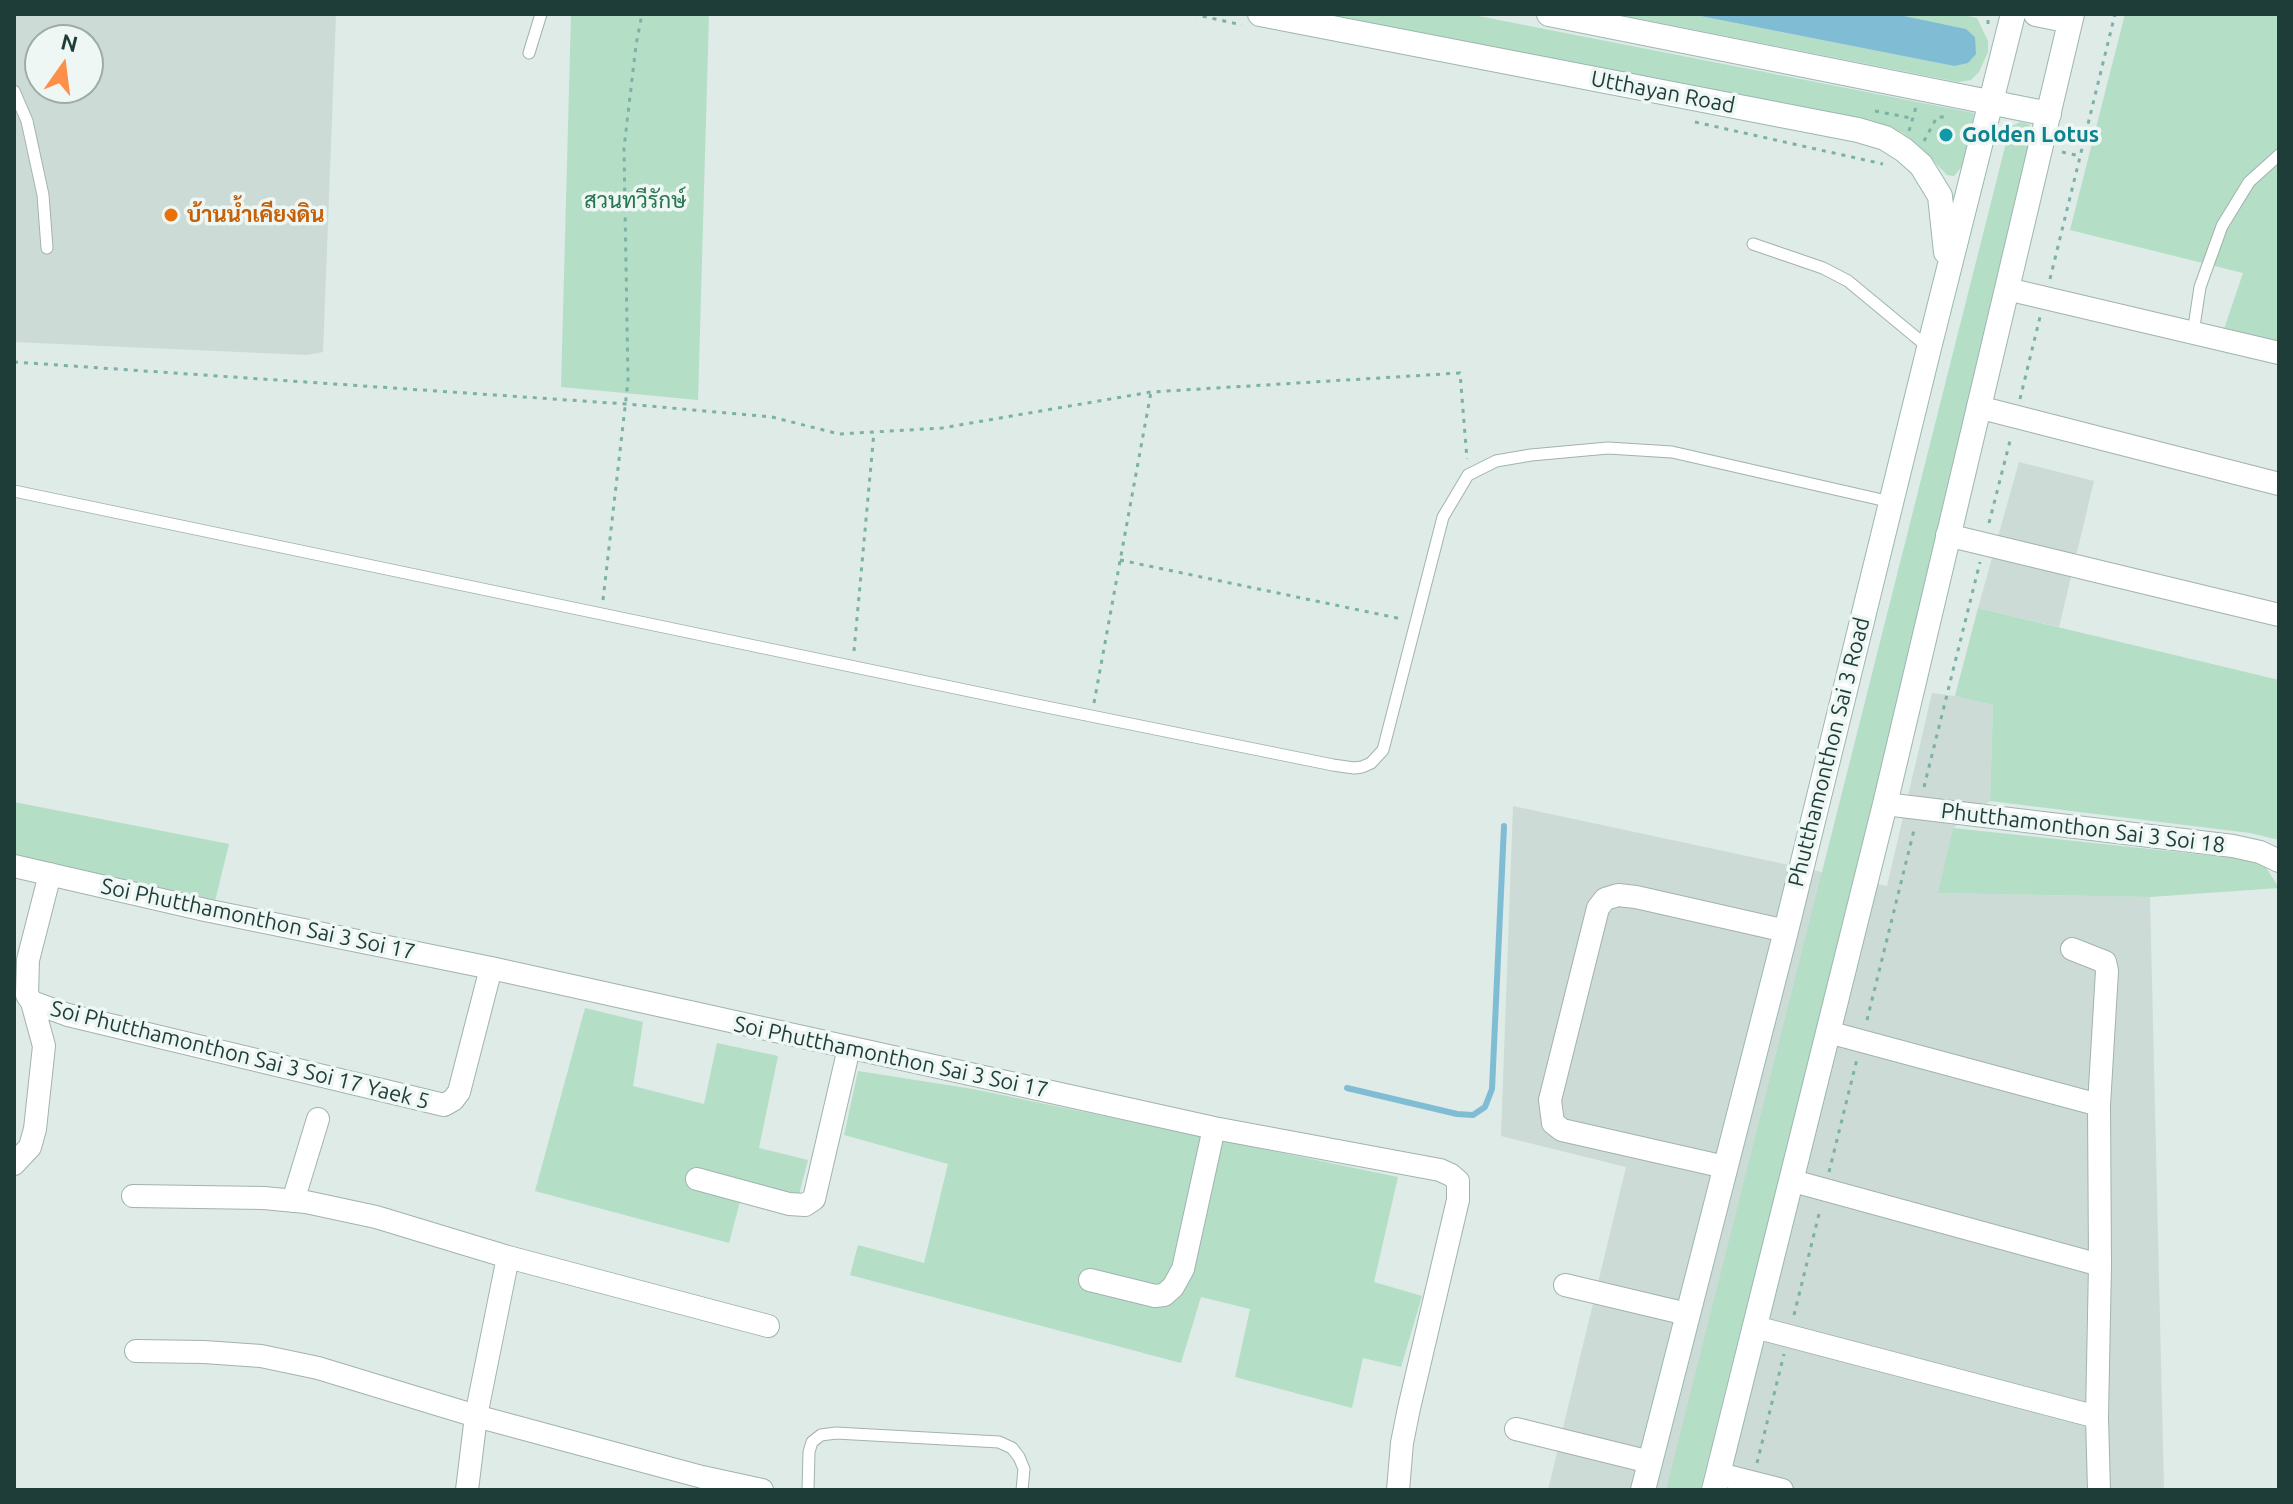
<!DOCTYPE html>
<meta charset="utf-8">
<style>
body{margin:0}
#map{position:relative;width:2293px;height:1504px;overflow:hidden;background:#deebe7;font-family:Ubuntu,sans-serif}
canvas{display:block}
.frame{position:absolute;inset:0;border:16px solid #1e3c38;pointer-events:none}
.north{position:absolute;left:24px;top:24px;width:80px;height:80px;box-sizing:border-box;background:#eef7f4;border:2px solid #9baca9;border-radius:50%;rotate:14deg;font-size:22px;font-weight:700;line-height:32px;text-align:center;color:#1e3c38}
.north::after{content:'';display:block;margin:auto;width:28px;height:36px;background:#fc904a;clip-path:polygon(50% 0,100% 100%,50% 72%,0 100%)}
</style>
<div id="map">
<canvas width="2293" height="1504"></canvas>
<div class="frame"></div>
<div class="north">N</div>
</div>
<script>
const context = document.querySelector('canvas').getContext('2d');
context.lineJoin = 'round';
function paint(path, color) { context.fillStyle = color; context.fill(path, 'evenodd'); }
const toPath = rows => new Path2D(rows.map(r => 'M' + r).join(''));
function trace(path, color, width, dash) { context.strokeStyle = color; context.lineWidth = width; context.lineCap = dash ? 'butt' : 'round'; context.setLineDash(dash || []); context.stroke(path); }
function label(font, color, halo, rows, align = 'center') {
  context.font = font + ' Ubuntu,Sarabun,sans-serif'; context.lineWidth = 7; context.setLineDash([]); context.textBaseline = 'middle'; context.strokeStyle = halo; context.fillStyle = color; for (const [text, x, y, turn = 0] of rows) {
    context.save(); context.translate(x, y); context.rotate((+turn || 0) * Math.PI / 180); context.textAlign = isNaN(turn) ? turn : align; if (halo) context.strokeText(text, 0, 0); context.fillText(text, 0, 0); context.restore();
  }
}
paint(toPath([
 [14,14,336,14,323,352,307,355,14,342],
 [40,40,88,40,88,88,40,88],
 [2019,462,2094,481,2059,627,1978,608],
 [1932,693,1955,696,1993,705,1990,801,1953,828,1939,893,2150,897,2164,1490,1548,1490,1626,1167,1501,1136,1513,806,1887,886]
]), '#ccdbd6');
paint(toPath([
 [571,14,709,14,698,400,561,387],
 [1327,14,1468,14,1974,113,1969,146,1965,163,1954,176,1947,175,1918,145,1901,132],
 [1615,14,1690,14,1954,66,1975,37,1965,29,1895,14,1959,14,1977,18,1988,41,1988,52,1979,72,1971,80,1958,82],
 [2125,14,2279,14,2279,342,2224,329,2243,273,2070,230],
 [2020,122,2029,124,2034,133,1917,634,1700,1490,1666,1490,2010,127],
 [1978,608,2279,680,2279,840,2250,833,1990,801,1993,705,1955,696],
 [14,802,229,844,215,901,14,856],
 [1953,828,2262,861,2279,888,2150,897,1938,893],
 [585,1008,643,1022,633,1086,704,1104,717,1043,778,1056,759,1148,808,1160,795,1210,741,1198,729,1243,535,1191],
 [858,1071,973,1089,1398,1177,1374,1282,1422,1296,1401,1367,1363,1358,1352,1408,1235,1377,1250,1309,1201,1297,1181,1363,850,1275,858,1245,924,1263,948,1164,844,1135]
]), '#b5dec6');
paint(toPath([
 [1690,14,1895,14,1966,29,1975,37,1976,54,1968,63,1954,66]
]), '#81bcd5');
trace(toPath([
 [1347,1088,1457,1114,1473,1115,1485,1107,1492,1089,1504,826]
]), '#81bcd5', 6);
const lane = toPath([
 [529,53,541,14],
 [14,91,27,121,43,195,47,248],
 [1753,244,1823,268,1848,281,1929,348],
 [2193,333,2200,287,2222,226,2249,182,2279,155],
 [14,491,1027,703,1333,765,1354,768,1362,767,1371,763,1383,750,1443,517,1468,475,1496,461,1531,455,1608,448,1672,452,1891,502],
 [808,1490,809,1452,812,1442,821,1435,836,1433,999,1442,1012,1448,1019,1457,1024,1469,1022,1490]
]);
const street = toPath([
 [2007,289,2279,353],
 [1978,407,2279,484],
 [1947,535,2279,615],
 [1885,804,2233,846,2260,852,2279,861],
 [14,866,205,910,491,968,1214,1128,1440,1170,1451,1175,1458,1181,1458,1200,1409,1408,1402,1443,1398,1490],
 [2072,949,2105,962,2107,971,2099,1105,2100,1265,2097,1417,2099,1490],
 [32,1002,68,1015,444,1105,453,1100,459,1092,491,968],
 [1828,1032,2099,1105],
 [14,1164,30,1147,35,1129,44,1046,32,1002,27,995,28,960,50,874],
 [1725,1167,1562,1130,1553,1123,1550,1100,1598,908,1605,899,1618,895,1636,897,1786,931],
 [697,1179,789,1204,805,1205,814,1199,849,1048],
 [1793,1181,2100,1265],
 [133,1196,264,1198,306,1202,376,1217,508,1257,768,1326],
 [293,1201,318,1119],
 [1090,1280,1155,1296,1164,1295,1173,1287,1183,1269,1214,1128],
 [1565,1285,1687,1314],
 [1755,1327,2097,1417],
 [136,1351,204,1352,261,1356,318,1368,476,1416,702,1477,762,1490],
 [1516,1429,1650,1462],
 [1719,1474,1782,1490],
 [467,1490,476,1416,508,1257]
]);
const secondary = toPath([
 [1260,14,1858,130,1885,138,1904,150,1921,165,1940,196,1946,252],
 [1549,14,2049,114],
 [2036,14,2070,21],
 [1643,1490,1786,931,1929,348,2013,14],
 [1714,1490,1885,804,2072,14]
]);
trace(lane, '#a1b3af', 13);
trace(street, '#a1b3af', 24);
trace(secondary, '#9cb7b1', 26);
trace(toPath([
 [1193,14,1242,25],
 [1988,24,1988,14],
 [1875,111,1911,118],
 [1695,122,1883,164],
 [1909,131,1916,107],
 [2003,137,2019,141],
 [1924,141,1937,117,1946,117],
 [2062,152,2080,156],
 [2050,279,2115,14],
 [14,362,626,404,772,417,839,434,942,428,1151,392,1460,373,1467,459],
 [2020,399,2040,317],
 [1989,523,2011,437],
 [1120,560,1402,619],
 [603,600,628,381,624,148,636,45,642,14],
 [854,651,874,432],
 [1094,703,1151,392],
 [1924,787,1980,562],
 [1867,1020,1915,826],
 [1829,1172,1857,1059],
 [1794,1315,1820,1210],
 [1757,1463,1784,1354]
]), '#7cb1a8', 3, [4, 6]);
trace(lane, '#fff', 11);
trace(street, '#fff', 22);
trace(secondary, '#fff', 24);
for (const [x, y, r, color] of [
 [1946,135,8,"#0f9aa8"],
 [171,215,8,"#e8710a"]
]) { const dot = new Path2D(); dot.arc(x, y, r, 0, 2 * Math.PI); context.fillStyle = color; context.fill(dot); trace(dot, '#eef7f4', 3); }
label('22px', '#1e3c38', '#eef7f4', [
 ["Utthayan Road",1663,92,11],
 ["Phutthamonthon Sai 3 Road",1829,752,-76],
 ["Phutthamonthon Sai 3 Soi 18",2083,828,7],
 ["Soi Phutthamonthon Sai 3 Soi 17",258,919,12],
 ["Soi Phutthamonthon Sai 3 Soi 17 Yaek 5",240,1055,14],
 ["Soi Phutthamonthon Sai 3 Soi 17",891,1057,12]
]);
label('bold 22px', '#0d838f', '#eef7f4', [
 ["Golden Lotus",1962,135]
], 'left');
label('22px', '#267550', '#eef7f4', [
 ["สวนทวีรักษ์",635,201]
]);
label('bold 22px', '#c56008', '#eef7f4', [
 ["บ้านน้ำเคียงดิน",187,215]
], 'left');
</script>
